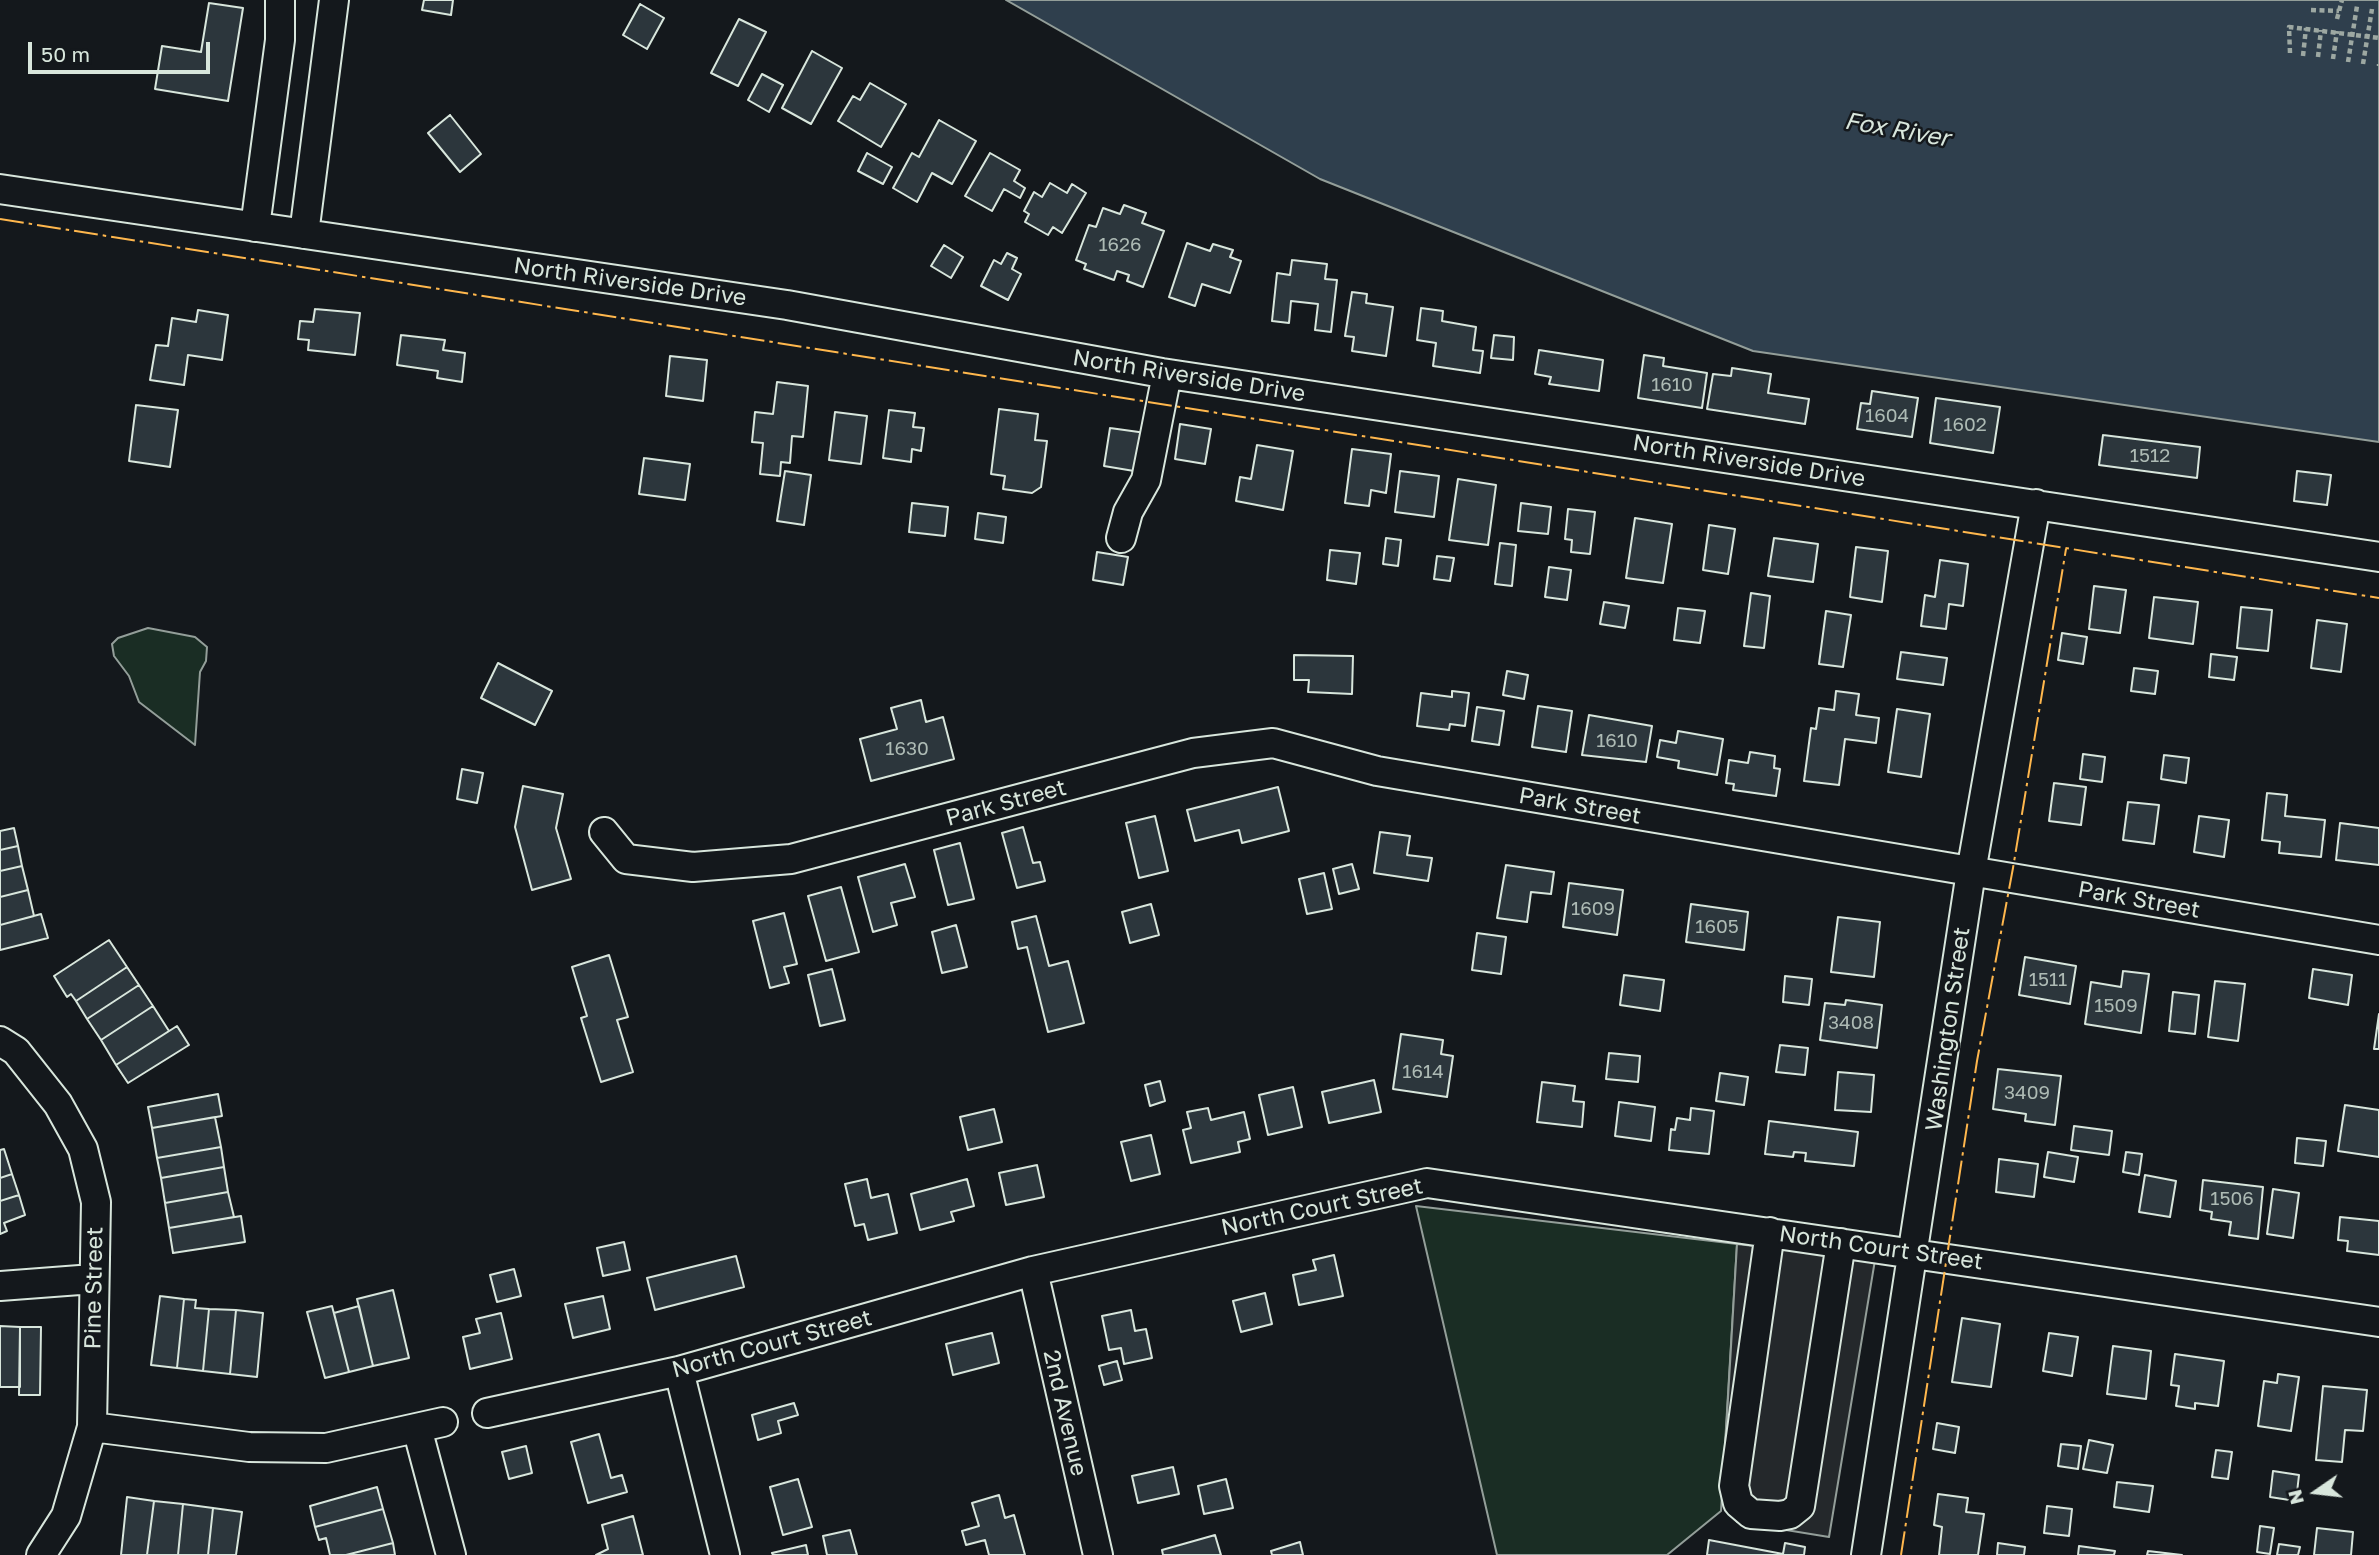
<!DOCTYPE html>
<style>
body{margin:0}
#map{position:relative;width:2379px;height:1555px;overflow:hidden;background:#14181c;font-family:"Golos Text",sans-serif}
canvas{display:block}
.north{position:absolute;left:2281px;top:1457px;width:70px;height:70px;-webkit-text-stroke:5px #14181c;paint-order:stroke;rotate:256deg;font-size:19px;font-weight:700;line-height:28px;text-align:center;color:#d8e6dc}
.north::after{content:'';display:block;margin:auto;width:24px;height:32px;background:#d8e6dc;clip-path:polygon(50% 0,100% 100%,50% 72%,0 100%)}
.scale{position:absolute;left:28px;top:42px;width:182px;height:32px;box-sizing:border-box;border:4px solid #d8e6dc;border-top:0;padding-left:9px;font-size:21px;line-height:24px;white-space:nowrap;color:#d8e6dc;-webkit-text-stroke:5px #14181c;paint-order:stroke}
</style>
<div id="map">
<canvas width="2379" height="1555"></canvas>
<div class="north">N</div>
<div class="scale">50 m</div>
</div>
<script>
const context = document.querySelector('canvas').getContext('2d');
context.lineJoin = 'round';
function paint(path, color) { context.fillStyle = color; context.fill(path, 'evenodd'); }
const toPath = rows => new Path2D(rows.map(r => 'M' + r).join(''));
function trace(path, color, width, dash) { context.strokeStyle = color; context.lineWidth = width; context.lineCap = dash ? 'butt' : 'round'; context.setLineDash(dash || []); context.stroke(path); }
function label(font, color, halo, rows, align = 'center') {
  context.font = font + ' "Golos Text",sans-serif'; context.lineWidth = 5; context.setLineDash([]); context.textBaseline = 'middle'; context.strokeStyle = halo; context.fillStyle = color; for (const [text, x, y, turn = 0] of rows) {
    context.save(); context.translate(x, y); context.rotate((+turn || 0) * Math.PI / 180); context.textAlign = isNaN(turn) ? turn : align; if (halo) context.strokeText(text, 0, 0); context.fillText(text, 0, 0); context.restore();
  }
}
const green = toPath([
 [148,628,195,637,207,647,206,661,200,672,195,745,139,702,129,676,114,656,112,644,118,638,148,628],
 [1416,1206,1737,1244,1721,1511,1667,1555,1497,1555,1416,1206]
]);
paint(green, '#1a2d24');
trace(green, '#939e99', 2);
const parking = toPath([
 [1737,1244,1875,1260,1829,1537,1737,1522,1722,1501,1737,1244]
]);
paint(parking, '#24282b');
trace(parking, '#939e99', 2);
const water = toPath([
 [1006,0,2379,0,2379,442,1753,351,1320,179,1006,0]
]);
paint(water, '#2f3f4d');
trace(water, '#939e99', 2);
const building = toPath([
 [424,0,453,0,451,15,422,10,424,0],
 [209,3,243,8,228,101,155,89,162,46,201,52,209,3],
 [640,4,664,18,647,49,623,35,640,4],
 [739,19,766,32,738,86,711,73,739,19],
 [812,51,842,68,811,124,782,108,812,51],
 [762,74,783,85,769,112,748,100,762,74],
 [870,83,906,104,881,147,838,121,853,96,860,100,870,83],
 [450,115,481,154,460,172,428,133,450,115],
 [939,120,976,141,952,184,932,173,917,202,893,188,912,153,919,157,939,120],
 [867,153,892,167,883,184,858,171,867,153],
 [990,153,1020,170,1014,181,1025,188,1020,198,1004,189,992,211,965,196,990,153],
 [1050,183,1067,193,1072,184,1086,193,1062,233,1053,227,1048,235,1025,222,1029,214,1024,211,1034,192,1042,197,1050,183],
 [1124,205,1146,213,1142,223,1164,231,1143,287,1127,281,1129,275,1117,271,1114,280,1084,269,1086,264,1076,260,1089,225,1096,227,1103,208,1120,214,1124,205],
 [1187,243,1210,251,1213,244,1233,250,1230,257,1241,261,1230,293,1202,284,1195,306,1169,297,1187,243],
 [944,245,963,257,951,278,931,266,944,245],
 [1007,253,1017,258,1012,269,1021,274,1008,300,981,286,994,260,1001,264,1007,253],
 [1292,260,1327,264,1325,279,1337,280,1331,332,1315,330,1318,304,1291,301,1289,323,1272,321,1277,273,1290,275,1292,260],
 [1352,292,1367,294,1366,303,1393,307,1386,356,1352,351,1354,337,1345,336,1352,292],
 [1421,308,1443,311,1442,321,1476,327,1473,350,1483,351,1480,373,1433,366,1436,343,1417,340,1421,308],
 [315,309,360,313,355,355,308,350,309,340,298,339,300,321,313,322,315,309],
 [198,310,228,315,222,360,188,355,184,385,150,380,156,345,168,346,172,318,196,322,198,310],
 [401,335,445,340,443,350,465,353,462,382,437,378,438,371,397,365,401,335],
 [1494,335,1514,337,1513,360,1491,358,1494,335],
 [1539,350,1603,360,1599,391,1549,384,1551,377,1535,374,1539,350],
 [1644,355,1664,358,1663,366,1707,373,1702,408,1638,398,1644,355],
 [670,356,707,360,703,401,666,396,670,356],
 [1732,368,1771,374,1768,393,1809,399,1805,424,1707,409,1713,374,1731,376,1732,368],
 [777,382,808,386,803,437,792,436,790,463,781,462,780,476,760,474,763,443,752,442,755,412,773,414,777,382],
 [1872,391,1918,398,1912,437,1857,429,1861,403,1870,404,1872,391],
 [1936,398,2000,407,1993,453,1930,443,1936,398],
 [136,405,178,410,170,467,129,461,136,405],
 [999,409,1038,414,1035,440,1047,441,1041,487,1032,493,1003,489,1005,476,991,474,999,409],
 [889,410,915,413,913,427,924,428,921,451,912,449,911,462,883,458,889,410],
 [835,412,867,416,861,464,829,460,835,412],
 [1180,424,1211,429,1205,464,1175,459,1180,424],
 [1110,428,1146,433,1140,472,1104,466,1110,428],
 [2103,435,2200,447,2197,478,2099,465,2103,435],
 [1257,445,1293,451,1283,510,1236,501,1240,477,1251,479,1257,445],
 [1352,449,1391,454,1386,493,1371,490,1369,506,1345,503,1352,449],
 [644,458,690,464,685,500,639,494,644,458],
 [785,471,811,475,804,525,777,521,785,471],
 [1400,471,1439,476,1434,517,1395,512,1400,471],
 [2297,471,2331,475,2327,505,2294,501,2297,471],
 [1458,479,1496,485,1488,545,1449,540,1458,479],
 [912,503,948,507,945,536,909,532,912,503],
 [1521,503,1551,507,1548,534,1518,531,1521,503],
 [1568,509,1595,512,1590,554,1571,552,1572,540,1565,539,1568,509],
 [978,513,1006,517,1003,543,975,539,978,513],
 [1635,518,1672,524,1663,583,1626,578,1635,518],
 [1709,525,1735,529,1728,574,1703,570,1709,525],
 [1386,538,1401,540,1398,566,1383,564,1386,538],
 [1774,538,1818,544,1813,582,1768,576,1774,538],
 [1500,543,1516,545,1512,586,1495,584,1500,543],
 [1856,547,1888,551,1882,602,1850,597,1856,547],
 [1330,550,1360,553,1356,584,1327,580,1330,550],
 [1097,552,1128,557,1123,585,1093,580,1097,552],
 [1437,556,1454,558,1450,581,1434,579,1437,556],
 [1940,560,1968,564,1963,606,1949,604,1946,629,1921,626,1925,595,1935,597,1940,560],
 [1549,567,1571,570,1567,600,1545,597,1549,567],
 [2094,586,2126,590,2120,633,2089,629,2094,586],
 [1751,593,1770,596,1764,648,1744,646,1751,593],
 [2154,597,2198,602,2193,644,2149,638,2154,597],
 [1604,602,1629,606,1625,628,1600,624,1604,602],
 [2241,607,2272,610,2268,651,2237,648,2241,607],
 [1678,608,1705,611,1700,643,1674,640,1678,608],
 [1826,611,1851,615,1843,667,1819,664,1826,611],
 [2317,620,2347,624,2341,672,2311,668,2317,620],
 [2062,633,2087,637,2083,664,2058,660,2062,633],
 [1901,652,1947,658,1943,685,1897,679,1901,652],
 [2211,654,2237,657,2234,680,2209,677,2211,654],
 [1294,655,1353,656,1352,694,1308,692,1309,680,1294,680,1294,655],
 [498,663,552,691,535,725,481,698,498,663],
 [2134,668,2158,671,2155,694,2131,691,2134,668],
 [1507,671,1528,675,1524,699,1503,695,1507,671],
 [1452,691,1469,693,1465,726,1450,724,1449,730,1417,726,1421,693,1452,697,1452,691],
 [1836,691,1859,694,1856,715,1879,718,1876,743,1845,739,1839,785,1804,781,1811,728,1816,729,1819,708,1834,710,1836,691],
 [921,700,926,722,943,717,954,759,871,781,860,739,897,729,891,708,921,700],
 [1538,706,1572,711,1566,752,1532,747,1538,706],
 [1477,707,1504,711,1499,745,1472,741,1477,707],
 [1897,709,1930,714,1921,777,1888,772,1897,709],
 [1589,715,1652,726,1646,762,1582,755,1589,715],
 [1678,731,1723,739,1717,775,1678,768,1679,761,1657,757,1660,740,1676,743,1678,731],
 [1750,752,1775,756,1774,768,1780,769,1776,796,1733,790,1734,784,1726,783,1729,760,1748,763,1750,752],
 [2083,754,2105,757,2102,782,2080,779,2083,754],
 [2164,755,2189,758,2186,783,2161,779,2164,755],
 [462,769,483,773,477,803,457,799,462,769],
 [2054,783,2086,787,2081,825,2049,821,2054,783],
 [523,786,563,794,556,828,571,879,532,890,515,827,523,786],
 [1278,787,1289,831,1242,843,1239,830,1195,841,1187,810,1278,787],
 [2267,793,2287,795,2285,816,2325,820,2321,857,2279,853,2280,842,2262,840,2267,793],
 [2128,802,2159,805,2154,844,2123,840,2128,802],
 [1155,816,1168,871,1139,878,1126,823,1155,816],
 [2199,816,2229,820,2224,857,2194,852,2199,816],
 [2340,823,2379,828,2379,865,2336,860,2340,823],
 [1023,827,1033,863,1040,862,1045,881,1017,888,1002,833,1023,827],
 [14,828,18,846,0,850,0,831,14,828],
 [1380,832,1410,836,1407,855,1432,858,1428,881,1374,873,1380,832],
 [960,843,974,899,948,905,934,850,960,843],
 [18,846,22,866,0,871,0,850,18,846],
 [905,864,915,897,891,903,897,925,873,932,858,877,905,864],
 [1352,864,1359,889,1339,894,1333,869,1352,864],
 [1506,865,1554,872,1551,894,1531,892,1527,922,1497,918,1506,865],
 [22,866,28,890,0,897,0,871,22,866],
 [1324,873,1332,909,1307,914,1299,879,1324,873],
 [1569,883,1623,890,1617,935,1563,927,1569,883],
 [841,887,859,952,826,961,808,896,841,887],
 [28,890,34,916,0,925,0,897,28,890],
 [1151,904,1159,935,1130,943,1122,912,1151,904],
 [1691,904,1748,912,1744,950,1686,942,1691,904],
 [784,913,797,964,784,967,789,983,770,988,753,921,784,913],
 [41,914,48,938,0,950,0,925,41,914],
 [1036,916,1049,966,1068,961,1084,1023,1048,1032,1027,947,1018,949,1012,922,1036,916],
 [1838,917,1880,922,1874,977,1831,972,1838,917],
 [956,925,967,967,942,973,932,932,956,925],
 [1477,933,1506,937,1501,974,1472,970,1477,933],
 [109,940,127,967,76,1001,71,994,67,997,54,976,109,940],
 [609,955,628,1017,617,1020,633,1072,601,1082,581,1018,587,1016,572,967,609,955],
 [2025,957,2076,966,2070,1004,2019,995,2025,957],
 [127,967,139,985,87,1019,76,1001,127,967],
 [832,969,845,1020,820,1026,808,975,832,969],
 [2313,969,2352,975,2348,1005,2309,998,2313,969],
 [2123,971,2149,974,2141,1033,2085,1024,2091,982,2121,987,2123,971],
 [1624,975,1664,980,1660,1011,1620,1005,1624,975],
 [1785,976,1812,979,1809,1005,1783,1002,1785,976],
 [2215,981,2245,984,2238,1041,2208,1037,2215,981],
 [139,985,153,1006,101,1040,87,1019,139,985],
 [2173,992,2199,995,2195,1034,2169,1031,2173,992],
 [1846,1000,1882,1005,1877,1048,1820,1040,1825,1003,1845,1005,1846,1000],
 [153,1006,169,1031,116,1065,101,1040,153,1006],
 [2379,1014,2379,1049,2374,1049,2379,1014],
 [177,1026,189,1045,128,1083,116,1065,177,1026],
 [1401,1034,1443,1040,1441,1054,1453,1056,1447,1097,1393,1089,1401,1034],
 [1780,1045,1808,1048,1805,1075,1776,1072,1780,1045],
 [1609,1053,1640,1056,1638,1082,1606,1079,1609,1053],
 [1998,1069,2061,1076,2055,1125,2025,1121,2026,1114,1993,1109,1998,1069],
 [1838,1072,1874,1075,1871,1112,1835,1110,1838,1072],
 [1720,1073,1748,1077,1744,1105,1716,1101,1720,1073],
 [1374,1080,1381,1112,1329,1123,1322,1092,1374,1080],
 [1160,1081,1165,1101,1150,1106,1145,1085,1160,1081],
 [1542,1082,1575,1086,1573,1101,1584,1102,1582,1127,1537,1122,1542,1082],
 [1293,1087,1302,1127,1268,1135,1259,1095,1293,1087],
 [218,1094,222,1116,152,1128,148,1107,218,1094],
 [1619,1102,1655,1107,1651,1141,1615,1136,1619,1102],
 [2345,1105,2379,1110,2379,1157,2338,1151,2345,1105],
 [1208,1108,1211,1120,1244,1112,1250,1139,1238,1142,1240,1152,1191,1163,1183,1130,1191,1128,1187,1112,1208,1108],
 [1691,1108,1714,1111,1709,1154,1669,1150,1671,1129,1675,1130,1677,1118,1690,1120,1691,1108],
 [994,1109,1002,1142,968,1150,960,1117,994,1109],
 [215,1117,221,1147,157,1158,152,1128,215,1117],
 [1769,1121,1858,1132,1854,1166,1805,1161,1806,1153,1794,1152,1793,1157,1765,1154,1769,1121],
 [2074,1126,2112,1131,2109,1155,2071,1150,2074,1126],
 [1151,1135,1160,1174,1131,1181,1121,1142,1151,1135],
 [2297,1138,2326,1141,2323,1166,2295,1163,2297,1138],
 [221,1147,224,1167,161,1178,157,1158,221,1147],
 [4,1149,12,1174,0,1178,0,1150,4,1149],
 [2048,1152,2078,1157,2074,1182,2044,1177,2048,1152],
 [2126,1152,2142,1154,2139,1175,2123,1172,2126,1152],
 [1999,1159,2038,1164,2034,1197,1996,1192,1999,1159],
 [1037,1165,1044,1197,1006,1205,999,1173,1037,1165],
 [224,1167,228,1192,165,1203,161,1178,224,1167],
 [12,1174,19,1195,0,1201,0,1178,12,1174],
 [2145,1175,2176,1181,2170,1217,2139,1212,2145,1175],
 [867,1179,871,1198,888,1194,897,1233,868,1240,864,1224,855,1226,845,1184,867,1179],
 [967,1179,974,1206,951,1212,954,1221,920,1230,911,1194,967,1179],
 [2203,1180,2263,1187,2258,1239,2229,1235,2231,1222,2211,1219,2212,1212,2200,1210,2203,1180],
 [2273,1189,2299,1193,2293,1238,2267,1234,2273,1189],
 [228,1192,234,1217,169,1228,165,1203,228,1192],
 [19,1195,25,1215,4,1223,7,1231,0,1234,0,1201,19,1195],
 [241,1216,245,1242,173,1253,169,1228,241,1216],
 [2340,1217,2379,1221,2379,1255,2347,1251,2348,1241,2338,1240,2340,1217],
 [624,1242,630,1270,603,1276,597,1248,624,1242],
 [1334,1255,1343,1296,1299,1305,1293,1275,1316,1270,1313,1260,1334,1255],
 [736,1256,744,1287,655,1310,647,1278,736,1256],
 [514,1269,521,1296,497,1302,490,1275,514,1269],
 [393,1290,409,1358,373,1366,357,1299,393,1290],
 [1265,1293,1272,1324,1241,1332,1233,1301,1265,1293],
 [160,1296,184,1299,177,1368,151,1365,160,1296],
 [603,1296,610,1329,573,1338,565,1304,603,1296],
 [184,1299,196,1300,195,1308,209,1309,203,1371,177,1368,184,1299],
 [332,1306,349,1372,325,1378,307,1312,332,1306],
 [359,1306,373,1366,349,1372,334,1313,359,1306],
 [209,1309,236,1310,230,1374,203,1371,209,1309],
 [236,1310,263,1313,257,1377,230,1374,236,1310],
 [1131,1310,1135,1331,1146,1329,1152,1358,1124,1364,1121,1348,1109,1350,1102,1316,1131,1310],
 [501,1313,512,1359,470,1369,463,1337,480,1333,476,1319,501,1313],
 [1962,1318,2000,1324,1991,1387,1952,1382,1962,1318],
 [0,1326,20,1327,20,1387,0,1387,0,1326],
 [20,1327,41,1327,40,1395,19,1395,20,1327],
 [992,1333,999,1363,953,1375,946,1344,992,1333],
 [2049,1333,2078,1337,2072,1376,2043,1371,2049,1333],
 [2113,1346,2151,1351,2146,1399,2107,1394,2113,1346],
 [2175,1354,2224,1361,2218,1406,2195,1403,2195,1409,2176,1406,2179,1386,2171,1385,2175,1354],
 [1117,1361,1122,1380,1104,1385,1099,1366,1117,1361],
 [2278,1374,2299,1377,2291,1431,2258,1426,2264,1381,2277,1383,2278,1374],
 [2323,1386,2367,1390,2363,1431,2345,1430,2342,1462,2316,1460,2323,1386],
 [794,1403,798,1415,778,1421,781,1433,758,1440,752,1415,794,1403],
 [1937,1423,1959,1427,1955,1453,1933,1449,1937,1423],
 [599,1434,611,1478,622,1475,627,1492,588,1503,571,1442,599,1434],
 [2089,1440,2113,1445,2107,1473,2083,1469,2089,1440],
 [2061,1444,2081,1446,2078,1469,2058,1466,2061,1444],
 [526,1446,532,1473,509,1479,502,1452,526,1446],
 [2216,1450,2232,1452,2228,1479,2212,1477,2216,1450],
 [1173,1467,1179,1494,1138,1503,1132,1476,1173,1467],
 [2273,1471,2299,1475,2296,1501,2270,1497,2273,1471],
 [798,1479,812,1527,783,1535,770,1487,798,1479],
 [1226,1479,1233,1508,1204,1514,1198,1486,1226,1479],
 [2117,1482,2153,1486,2149,1512,2114,1507,2117,1482],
 [377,1487,383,1509,315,1527,310,1506,377,1487],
 [1938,1494,1968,1498,1966,1512,1984,1514,1978,1555,1939,1555,1942,1527,1934,1525,1938,1494],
 [999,1495,1005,1518,1014,1515,1025,1555,989,1555,985,1540,966,1545,962,1531,979,1526,972,1503,999,1495],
 [127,1497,154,1501,147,1555,121,1555,127,1497],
 [154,1501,183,1504,178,1555,147,1555,154,1501],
 [183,1504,213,1508,208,1555,178,1555,183,1504],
 [2047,1506,2072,1509,2069,1536,2044,1533,2047,1506],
 [213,1508,242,1512,236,1555,208,1555,213,1508],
 [383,1509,393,1543,346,1555,330,1555,326,1538,319,1540,315,1527,383,1509],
 [633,1516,643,1555,596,1555,608,1549,602,1525,633,1516],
 [2260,1526,2274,1528,2270,1554,2257,1552,2260,1526],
 [2317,1528,2353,1532,2351,1555,2314,1555,2317,1528],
 [850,1530,857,1555,827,1555,823,1536,850,1530],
 [1215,1535,1221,1555,1163,1555,1162,1550,1215,1535],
 [1709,1540,1783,1554,1785,1543,1805,1547,1804,1555,1707,1555,1709,1540],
 [1300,1542,1303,1555,1272,1555,1271,1551,1300,1542],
 [393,1543,395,1555,346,1555,393,1543],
 [1998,1543,2025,1547,2024,1555,1997,1555,1998,1543],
 [2279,1544,2300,1547,2298,1555,2277,1555,2279,1544],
 [806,1545,808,1555,773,1555,772,1553,806,1545],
 [2079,1546,2115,1551,2114,1555,2078,1555,2079,1546],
 [2148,1551,2182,1555,2147,1555,2148,1551]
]);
paint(building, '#2c363c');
trace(building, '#d8e6dc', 2);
const minor = toPath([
 [0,189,787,305,1162,373,2379,557],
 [255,227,280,40,280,0],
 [304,234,334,0],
 [1121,538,1128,512,1146,480,1167,374],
 [604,832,626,859,693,867,791,859,1193,753,1273,743,1377,771,2379,940],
 [0,1041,16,1051,58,1104,83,1149,96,1202,92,1427,66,1516,41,1555],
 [1770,1232,1734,1486,1738,1503,1751,1514,1780,1516,1790,1514,1800,1506,1841,1243],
 [1033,1271,1098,1555],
 [0,1286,93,1279],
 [679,1371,725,1555],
 [487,1413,679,1371,1033,1271,1427,1183,2379,1322],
 [92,1427,249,1447,326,1448,443,1422],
 [417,1428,451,1555],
 [1866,1555,1971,872,2036,504]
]);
trace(minor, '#d8e6dc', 32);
trace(toPath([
 [2311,10,2339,11],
 [2337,19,2342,0],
 [2290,53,2289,27,2379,38],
 [2303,56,2306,28],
 [2318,57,2321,30],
 [2333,59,2337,31],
 [2348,62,2357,6],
 [2363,64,2372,9],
 [2379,66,2379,64]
]), '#9da8a2', 4.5, [5, 3.5]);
trace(minor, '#14181c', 28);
trace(toPath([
 [0,219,2379,598],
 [1901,1555,1977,1061,2013,868,2066,549]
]), '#ffb74d', 2, [24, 5, 3.5, 5]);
label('19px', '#adbab4', null, [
 ["1626",1120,245],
 ["1610",1672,385],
 ["1604",1887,416],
 ["1602",1965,425],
 ["1512",2150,456],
 ["1610",1617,741],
 ["1630",907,749],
 ["1609",1593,909],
 ["1605",1717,927],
 ["1511",2048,980],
 ["1509",2116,1006],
 ["3408",1851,1023],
 ["1614",1423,1072],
 ["3409",2027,1093],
 ["1506",2232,1199]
]);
label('23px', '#d8e6dc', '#14181c', [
 ["North Riverside Drive",630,282,8],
 ["North Riverside Drive",1189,376,9],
 ["North Riverside Drive",1749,461,9],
 ["Park Street",1006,803,-15],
 ["Park Street",1580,806,10],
 ["Park Street",2139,900,10],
 ["Washington Street",1948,1029,-82],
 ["North Court Street",1322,1207,-12],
 ["North Court Street",1881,1248,8],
 ["Pine Street",94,1288,-89],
 ["North Court Street",772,1344,-15],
 ["2nd Avenue",1065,1413,77]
]);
label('italic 24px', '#d8e6dc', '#14181c', [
 ["Fox River",1897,130,10]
]);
</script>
